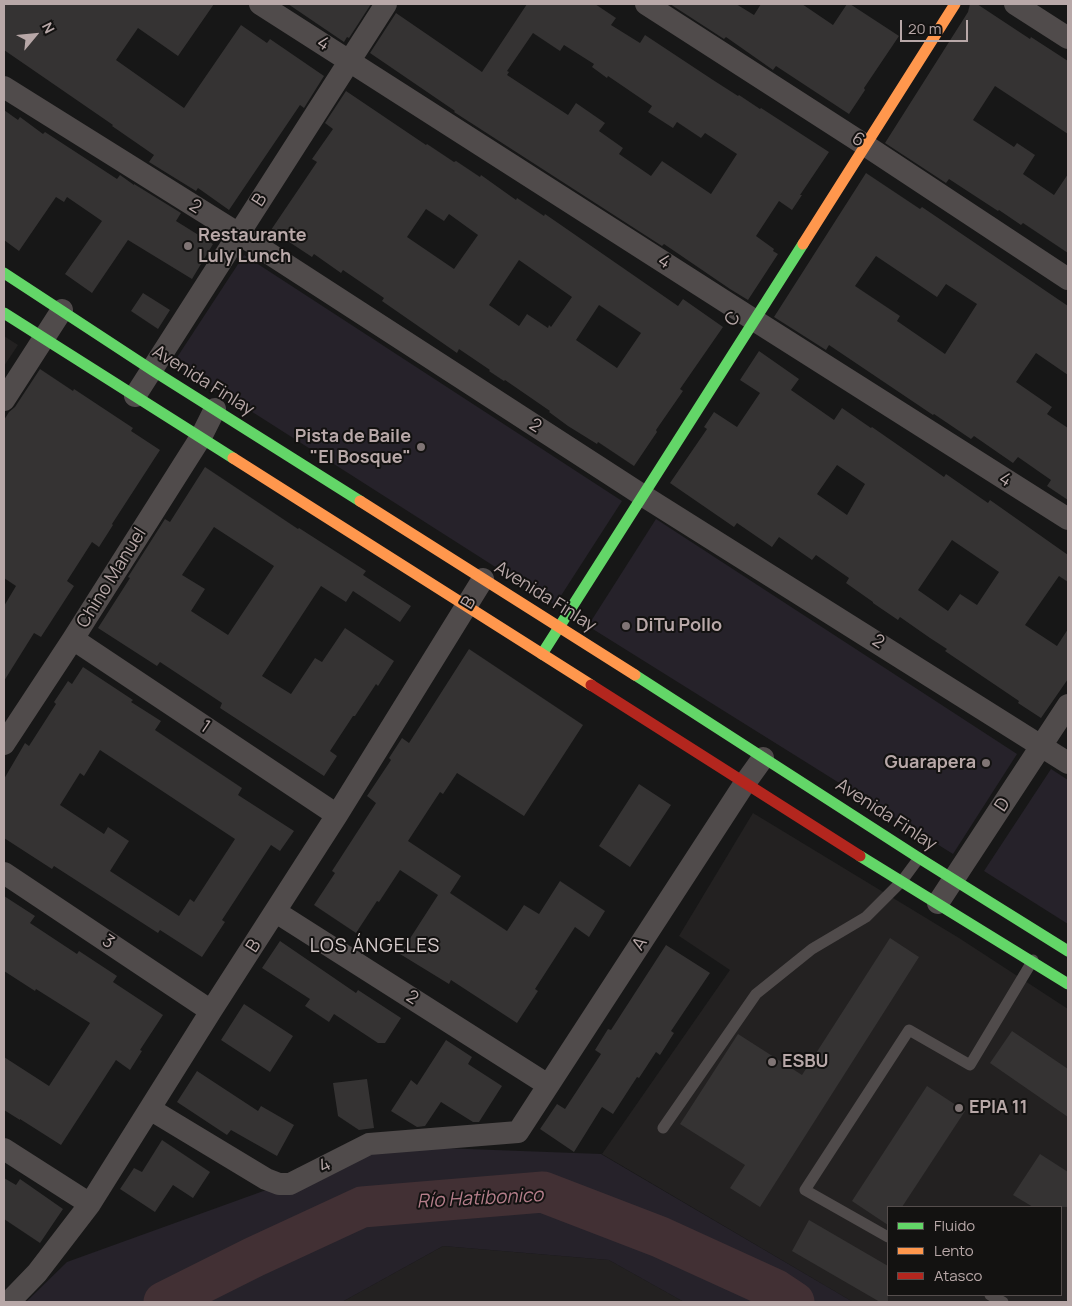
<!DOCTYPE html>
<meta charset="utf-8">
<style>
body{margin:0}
#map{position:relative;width:1072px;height:1306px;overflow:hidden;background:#171717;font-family:Manrope,sans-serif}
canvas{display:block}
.frame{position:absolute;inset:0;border:5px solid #b8a8a8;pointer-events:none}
.legend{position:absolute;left:887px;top:1206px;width:175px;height:90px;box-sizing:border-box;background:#131211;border:1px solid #554e4d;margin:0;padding:6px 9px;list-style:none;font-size:15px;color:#b8a8a8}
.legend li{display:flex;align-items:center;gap:10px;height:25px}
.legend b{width:25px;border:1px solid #554e4d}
.north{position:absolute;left:10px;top:10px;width:50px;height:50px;-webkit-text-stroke:4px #131211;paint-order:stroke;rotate:62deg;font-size:14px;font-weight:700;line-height:20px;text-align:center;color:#b8a8a8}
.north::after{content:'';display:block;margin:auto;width:18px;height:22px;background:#b8a8a8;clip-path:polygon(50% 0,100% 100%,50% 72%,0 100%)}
.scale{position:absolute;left:900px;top:20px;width:68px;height:22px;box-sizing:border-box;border:2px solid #b8a8a8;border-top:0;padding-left:6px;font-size:15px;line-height:18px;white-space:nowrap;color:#b8a8a8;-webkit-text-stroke:4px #131211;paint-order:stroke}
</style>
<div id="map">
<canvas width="1072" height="1306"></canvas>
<div class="frame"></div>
<ul class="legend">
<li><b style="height:6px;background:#63d668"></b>Fluido</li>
<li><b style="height:6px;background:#ff974d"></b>Lento</li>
<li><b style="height:6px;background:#b3261e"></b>Atasco</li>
</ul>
<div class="north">N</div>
<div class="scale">20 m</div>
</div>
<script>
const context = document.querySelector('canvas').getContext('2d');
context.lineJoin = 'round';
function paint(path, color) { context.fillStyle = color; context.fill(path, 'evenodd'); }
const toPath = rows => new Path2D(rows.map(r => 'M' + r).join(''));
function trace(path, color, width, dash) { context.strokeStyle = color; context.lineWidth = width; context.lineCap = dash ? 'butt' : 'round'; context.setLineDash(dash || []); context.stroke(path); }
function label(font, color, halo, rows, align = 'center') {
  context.font = font + ' Manrope,sans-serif'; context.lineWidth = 4; context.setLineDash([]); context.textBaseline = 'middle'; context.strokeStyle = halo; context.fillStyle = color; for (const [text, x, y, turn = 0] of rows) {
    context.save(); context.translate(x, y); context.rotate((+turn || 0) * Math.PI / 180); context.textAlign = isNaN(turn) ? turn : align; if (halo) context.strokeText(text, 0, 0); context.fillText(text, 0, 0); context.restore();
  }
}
paint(toPath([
 [4,336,18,345,4,366],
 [753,813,959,938,1068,1009,1068,1302,853,1302,602,1154,730,970,679,936],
 [888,1207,1061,1207,1061,1295,888,1295],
 [443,1246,609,1260,684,1302,342,1302]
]), '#232121');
paint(toPath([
 [244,255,622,501,555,605,174,362],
 [656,519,1017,754,953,854,588,626],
 [1051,769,1068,780,1068,924,984,871],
 [388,1146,601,1154,853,1302,684,1302,609,1260,443,1246,342,1302,26,1302,67,1262]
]), '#26222a');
trace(toPath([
 [164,1302,254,1257,362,1207,543,1192,660,1237,776,1290,794,1302]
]), '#423034', 41);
paint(toPath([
 [4,4,214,4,178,56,138,28,116,60,184,108,241,25,267,43,270,39,324,76,304,108,300,105,229,210,198,188,196,191,149,162,154,155,112,126,113,125,4,50],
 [288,4,371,4,349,38,347,37,344,42],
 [527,4,595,4,616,18,611,25,640,43,645,35,713,80,738,96,739,95,760,109,761,108,829,152,800,195,802,195,792,210,779,201,756,236,774,249,773,251,778,254,748,300,730,289,664,244,662,246,454,112,455,111,370,53,396,13,482,72],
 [533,33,560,51,564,45,594,64,592,67,607,78,608,76,652,106,648,112,673,128,677,122,701,138,705,133,737,154,711,194,662,161,651,176,619,154,623,148,599,131,605,123,576,103,568,115,507,75,509,72,507,71],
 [670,4,736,4,754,15,761,4,802,4,833,25,847,4,850,4,899,36,864,88,865,90,849,114,776,66,773,70,726,37,724,39],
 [970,4,977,4,1030,39,1031,37,1068,61,1068,134,995,86,973,120,1014,147,1017,143,1035,155,1023,174,1054,195,1068,174,1068,253,1023,223,1021,225,999,210,998,211,949,179,946,183,885,143,968,12],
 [346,91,426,145,427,144,454,162,456,161,480,177,481,175,516,200,517,198,544,216,545,214,678,306,683,299,723,327,680,389,683,391,656,430,657,432,634,466,598,442,597,444,568,426,549,412,550,411,505,380,504,381,489,371,490,370,459,349,457,353,382,301,384,298,343,270,341,273,314,254,312,257,271,230,317,162,312,159,333,129,325,123],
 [426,209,444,221,449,214,478,235,454,269,407,237],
 [519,260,572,297,551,327,549,325,548,328,527,314,519,326,489,305],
 [599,305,641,333,617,368,576,340],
 [4,110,18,120,20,117,43,134,45,132,117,179,120,175,134,185,134,184,181,213,176,221,213,244,192,279,128,240,92,293,65,274,102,221,67,197,64,202,56,197,19,251,4,240],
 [866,173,920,209,922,207,1068,306,1068,375,1036,353,1016,382,1052,407,1047,414,1068,428,1068,500,1047,486,1051,480,1018,457,1013,463,974,436,971,439,934,414,933,415,829,345,826,350,774,317],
 [876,256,937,297,946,284,977,304,945,354,897,321,900,316,855,286],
 [143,293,170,310,158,329,131,311],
 [759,351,799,379,791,390,834,420,842,408,871,428,872,427,944,477,946,474,988,503,990,500,1068,555,1068,582,1059,576,1025,625,1057,646,1068,629,1068,679,1041,718,1018,703,1019,701,945,651,947,649,930,638,900,617,898,620,873,603,873,602,846,583,849,578,816,555,812,560,779,537,772,547,737,523,734,527,670,483,707,429,704,427,714,412,737,427,760,393,740,380],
 [837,465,865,484,847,515,817,494],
 [952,540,999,572,977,605,960,594,948,611,918,590],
 [40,369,73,391,74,389,133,428,131,431,160,450,112,524,113,525,99,547,92,542,67,581,74,586,41,637,34,633,4,681,4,606,16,586,4,578,4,420,9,412,15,407],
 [205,467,298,529,299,528,366,571,363,575,411,606,400,622,353,591,346,602,321,586,262,676,291,694,315,658,322,662,345,628,394,661,378,686,376,684,355,716,353,716,330,751,337,756,324,776,220,708,222,703,160,662,157,666,98,628,130,578,128,577,165,519,170,522],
 [214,527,274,566,228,635,191,611,205,589,182,575],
 [469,649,583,725,524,816,457,773,443,794,440,792,408,841,461,876,450,893,507,931,524,905,539,914,560,881,605,911,589,937,575,927,535,989,538,991,517,1023,451,980,449,984,400,954,438,895,400,870,379,902,377,901,356,933,314,905,335,873,332,871,376,803,367,796,391,760,389,758,402,738,409,743],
 [83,667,133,700,131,702,161,721,155,730,242,788,238,795,294,831,280,851,271,845,222,920,225,922,202,957,160,930,158,933,54,866,52,869,4,838,4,779,25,743,29,746,56,704,54,702,68,681,72,684],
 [100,750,235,839,194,902,190,899,179,916,110,871,129,841,108,827,104,834,60,805,80,773,84,776],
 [639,784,671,805,630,867,599,846],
 [4,896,35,916,30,923,77,954,79,951,117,976,113,982,163,1015,140,1050,142,1051,130,1070,116,1060,61,1145,20,1119,20,1120,4,1110,4,1057,49,1086,90,1023,36,989,35,991,4,971],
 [890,938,919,957,760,1207,730,1188,745,1165,680,1124,738,1034,802,1075],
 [280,941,356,993,358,990,401,1018,385,1043,378,1043,334,1014,329,1022,305,1006,310,999,262,968],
 [666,945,710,973,671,1031,674,1033,660,1055,656,1052,639,1078,637,1077,613,1114,602,1107,574,1152,540,1129,557,1104,565,1109,601,1054,595,1050,608,1029,611,1030],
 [244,1004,293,1036,270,1072,221,1040],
 [1012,1031,1068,1069,1068,1117,990,1063],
 [446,1040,472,1057,468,1064,502,1086,479,1122,473,1122,441,1102,425,1126,417,1127,391,1111,411,1080,417,1085],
 [197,1071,258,1111,261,1106,294,1125,277,1156,231,1130,227,1135,177,1102],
 [367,1079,374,1128,359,1130,338,1116,333,1083],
 [927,1086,965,1111,902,1207,888,1207,888,1225,852,1201],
 [162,1140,210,1172,193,1198,173,1185,155,1212,120,1189,134,1168,142,1172],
 [1040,1154,1068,1172,1068,1207,1033,1207,1013,1195],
 [4,1178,16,1185,20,1179,63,1209,40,1243,4,1219],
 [809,1220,888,1266,888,1302,880,1302,792,1251]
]), '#353333');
trace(toPath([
 [663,1128,756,994,812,949,866,917,902,881,919,858],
 [888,1237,805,1190,909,1030,970,1065,1033,960],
 [990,1295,1003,1302]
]), '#504b4b', 11);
trace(toPath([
 [260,4,754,320,1068,519],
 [646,4,865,145,1068,279],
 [1015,4,1068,38],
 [4,87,239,234,642,495,1068,763],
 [135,396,386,4],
 [4,400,62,310],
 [73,639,337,815],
 [4,744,73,639,201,437,215,409],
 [4,873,211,1011],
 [938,903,1068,705],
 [276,912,548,1085],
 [150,1109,266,1179,279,1184,290,1184,369,1144,518,1132,745,783,763,758],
 [4,1149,90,1204],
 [9,1302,37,1273,90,1204,211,1011,337,815,483,579]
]), '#504b4b', 22);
trace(toPath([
 [4,273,152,370,360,501],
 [4,313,233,458],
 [542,654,803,244],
 [635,675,919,858,1068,951],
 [860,856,1068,984]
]), '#63d668', 11);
trace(toPath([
 [803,244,955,4],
 [233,458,591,685],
 [360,501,635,675]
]), '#ff974d', 11);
trace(toPath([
 [591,685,860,856]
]), '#b3261e', 11);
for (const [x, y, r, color] of [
 [188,246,5,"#807575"],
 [421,447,5,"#807575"],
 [626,626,5,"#807575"],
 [986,763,5,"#807575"],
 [772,1062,5,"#807575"],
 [959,1108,5,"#807575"]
]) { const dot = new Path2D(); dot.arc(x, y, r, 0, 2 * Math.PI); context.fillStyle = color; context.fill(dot); trace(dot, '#131211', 2); }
label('18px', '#b8a8a8', '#131211', [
 ["4",323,44,33],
 ["6",858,140,33],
 ["B",260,200,-57],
 ["2",195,207,32],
 ["4",664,262,33],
 ["C",733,319,-57],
 ["Avenida Finlay",203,381,32],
 ["2",535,426,33],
 ["4",1005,480,32],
 ["Chino Manuel",112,578,-58],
 ["Avenida Finlay",545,597,32],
 ["B",469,603,-59],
 ["2",878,642,32],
 ["1",205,727,34],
 ["D",1003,805,-56],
 ["Avenida Finlay",886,815,33],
 ["3",108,942,34],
 ["A",640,944,-57],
 ["B",254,946,-57],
 ["2",412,998,32],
 ["4",325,1166,-27]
]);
label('bold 18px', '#b8a8a8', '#131211', [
 ["Restaurante",198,236],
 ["Luly Lunch",198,257],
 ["Pista de Baile",411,437,"right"],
 ["\"El Bosque\"",411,458,"right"],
 ["DiTu Pollo",636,626],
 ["Guarapera",976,763,"right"],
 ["ESBU",782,1062],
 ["EPIA 11",969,1108]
], 'left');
context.letterSpacing = '1px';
label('19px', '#d4c9c9', '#131211', [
 ["LOS ÁNGELES",375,947]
]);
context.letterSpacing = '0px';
label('italic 19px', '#b47e8a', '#131211', [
 ["Río Hatibonico",480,1199,-3]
]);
</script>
